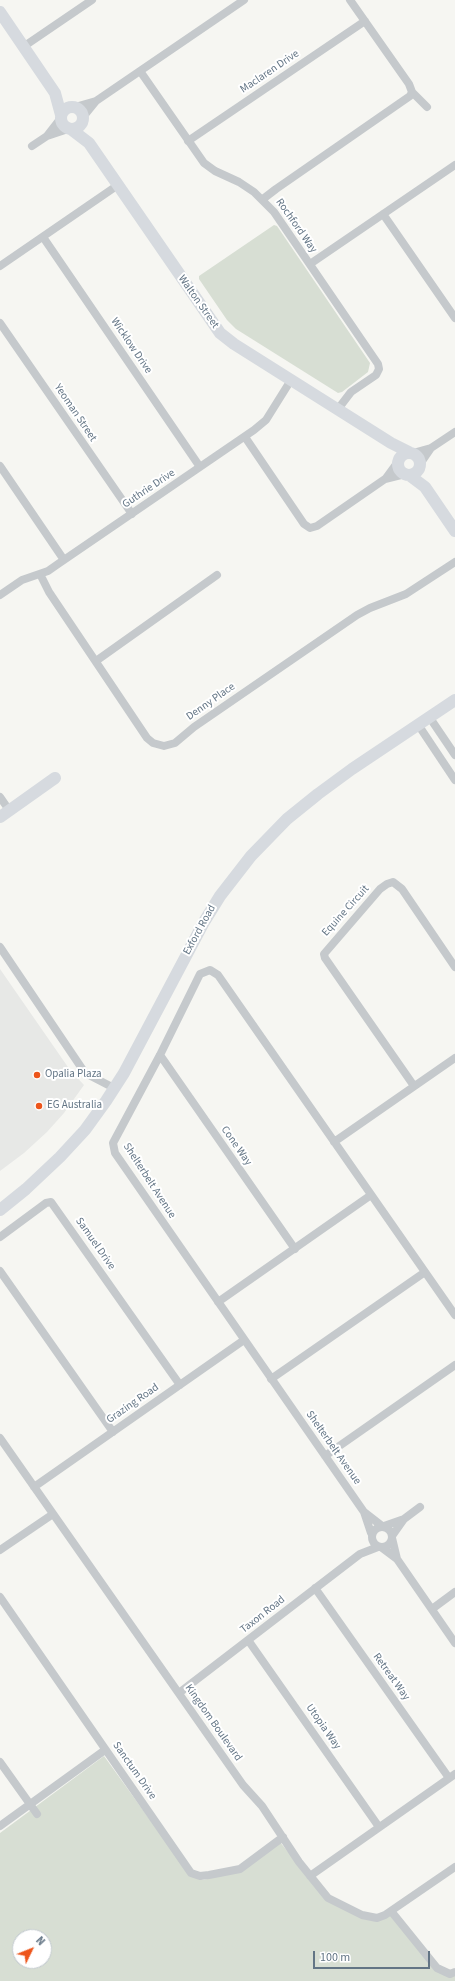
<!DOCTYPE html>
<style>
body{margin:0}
#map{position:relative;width:455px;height:1981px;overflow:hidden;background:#f6f6f2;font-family:"Source Sans 3",sans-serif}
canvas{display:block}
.north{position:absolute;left:12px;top:1929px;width:40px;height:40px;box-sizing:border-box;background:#fff;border:1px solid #c1c8ce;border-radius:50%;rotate:47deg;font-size:11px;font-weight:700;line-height:16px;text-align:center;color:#637585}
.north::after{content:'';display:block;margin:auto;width:14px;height:18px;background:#ed551b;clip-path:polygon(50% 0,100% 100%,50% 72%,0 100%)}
.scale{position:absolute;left:313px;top:1951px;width:117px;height:18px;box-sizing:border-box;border:2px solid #637585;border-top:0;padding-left:5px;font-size:12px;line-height:14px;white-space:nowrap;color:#637585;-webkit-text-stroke:3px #fff;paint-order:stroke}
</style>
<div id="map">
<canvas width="455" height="1981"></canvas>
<div class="north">N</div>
<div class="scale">100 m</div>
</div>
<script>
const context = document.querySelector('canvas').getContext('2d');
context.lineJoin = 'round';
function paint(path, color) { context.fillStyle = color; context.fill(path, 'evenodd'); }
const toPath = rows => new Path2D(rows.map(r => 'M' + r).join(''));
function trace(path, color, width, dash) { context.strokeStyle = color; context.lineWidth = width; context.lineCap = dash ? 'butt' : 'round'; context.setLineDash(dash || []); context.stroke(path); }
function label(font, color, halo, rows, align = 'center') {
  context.font = font + ' "Source Sans 3",sans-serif'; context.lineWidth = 4; context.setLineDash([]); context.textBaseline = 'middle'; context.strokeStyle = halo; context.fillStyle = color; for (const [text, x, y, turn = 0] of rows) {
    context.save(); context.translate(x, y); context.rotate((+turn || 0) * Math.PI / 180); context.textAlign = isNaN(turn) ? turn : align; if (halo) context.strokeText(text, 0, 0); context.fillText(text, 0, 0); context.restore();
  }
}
paint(toPath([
 [0,969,70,1070,84,1085,64,1113,47,1132,24,1153,0,1171]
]), '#e7e8e6');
paint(toPath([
 [274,225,277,226,370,363,368,372,342,392,338,393,236,329,227,320,199,279,199,276],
 [104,1756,189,1874,203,1880,239,1871,280,1842,327,1900,361,1917,391,1914,435,1970,455,1975,455,1981,0,1981,0,1833],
 [20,1937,44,1937,44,1961,20,1961]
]), '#d7ded3');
trace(toPath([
 [23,47,92,0],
 [140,71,204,163,215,171,239,182,254,192,274,212,378,364,379,369,376,375,351,392,338,409],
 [412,92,427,107],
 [75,107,96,101,244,0],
 [83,117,96,101],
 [47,136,61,118],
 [188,141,365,21],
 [32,146,47,136,68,129],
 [263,199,276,189,410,96,412,92,409,84,350,0],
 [383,214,455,318],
 [43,237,200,467],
 [310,264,455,165],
 [0,266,118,185],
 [0,323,132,514],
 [245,437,304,524,310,528,317,526,385,479,405,474],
 [413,453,431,448,455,432],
 [420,464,431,448],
 [0,466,64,560],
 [386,478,397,463],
 [40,574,49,592,147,738,153,743,164,746,175,743,194,727,357,615,370,608,406,594,455,562],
 [0,595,22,580,48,571,58,564,254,430,266,420,291,380],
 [96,661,217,575],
 [430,718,455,755],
 [419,726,455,780],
 [0,797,9,810],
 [0,947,85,1073,114,1088],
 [160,1055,295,1249],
 [414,1086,325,958,324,954,380,889,387,884,393,882,402,889,455,967],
 [334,1142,455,1058],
 [0,1237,46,1203,51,1202,180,1385],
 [0,1271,113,1432],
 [218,1302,371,1195],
 [271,1379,425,1272],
 [0,1438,243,1785,262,1806,299,1862,328,1898,362,1915,377,1918,385,1915,455,1867],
 [325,1456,455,1365],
 [34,1487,244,1340],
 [364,1512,371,1533],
 [382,1526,364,1512,115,1153,113,1143,160,1055,200,974,210,970,218,975,455,1315],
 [384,1526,404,1519],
 '372 1537a10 10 0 1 1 20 0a10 10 0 1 1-20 0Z',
 [392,1536,404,1519,420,1507],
 [392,1538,397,1559],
 [381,1547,397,1559,455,1643],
 [0,1550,53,1514],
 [315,1588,449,1778],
 [0,1597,191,1873,200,1876,209,1875,240,1869,283,1837],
 [432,1609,455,1592],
 [248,1640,379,1827],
 [179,1693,360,1554,378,1547],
 [0,1762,37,1814],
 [0,1826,105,1750],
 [310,1876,455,1774],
 [391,1911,437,1968,450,1974,455,1972]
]), '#c5c9cc', 8);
trace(toPath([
 [0,12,55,93,61,115],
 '61 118a11 11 0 1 1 22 0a11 11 0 1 1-22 0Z',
 [72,130,89,143,220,333,234,344,391,443,409,452],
 '398 464a11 11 0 1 1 22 0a11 11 0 1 1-22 0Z',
 [409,475,425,487,455,531],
 [0,817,55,778],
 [0,1210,26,1189,60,1157,85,1130,106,1101,124,1073,204,922,220,896,251,856,287,819,318,794,352,769,455,700]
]), '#d6dadf', 12);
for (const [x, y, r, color] of [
 [37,1075,4,"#ed551b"],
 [39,1106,4,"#ed551b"]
]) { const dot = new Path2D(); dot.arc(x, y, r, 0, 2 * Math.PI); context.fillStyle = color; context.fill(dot); trace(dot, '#fff', 1.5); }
label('11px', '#637585', '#fff', [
 ["Maclaren Drive",270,72,-34],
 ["Rochford Way",296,226,55],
 ["Walton Street",198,302,55],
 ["Wicklow Drive",131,346,56],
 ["Yeoman Street",75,413,56],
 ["Guthrie Drive",149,489,-34],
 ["Denny Place",211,702,-35],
 ["Equine Circuit",346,911,-48],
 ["Exford Road",200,930,-61],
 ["Cone Way",236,1146,55],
 ["Shelterbelt Avenue",149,1181,57],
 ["Samuel Drive",95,1244,55],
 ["Grazing Road",133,1404,-35],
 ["Shelterbelt Avenue",333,1448,55],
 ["Taxon Road",263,1615,-38],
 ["Retreat Way",391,1677,54],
 ["Kingdom Boulevard",213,1723,55],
 ["Utopia Way",323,1727,55],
 ["Sanctum Drive",134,1771,55]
]);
label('11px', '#637585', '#fff', [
 ["Opalia Plaza",45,1075],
 ["EG Australia",47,1106]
], 'left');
</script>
